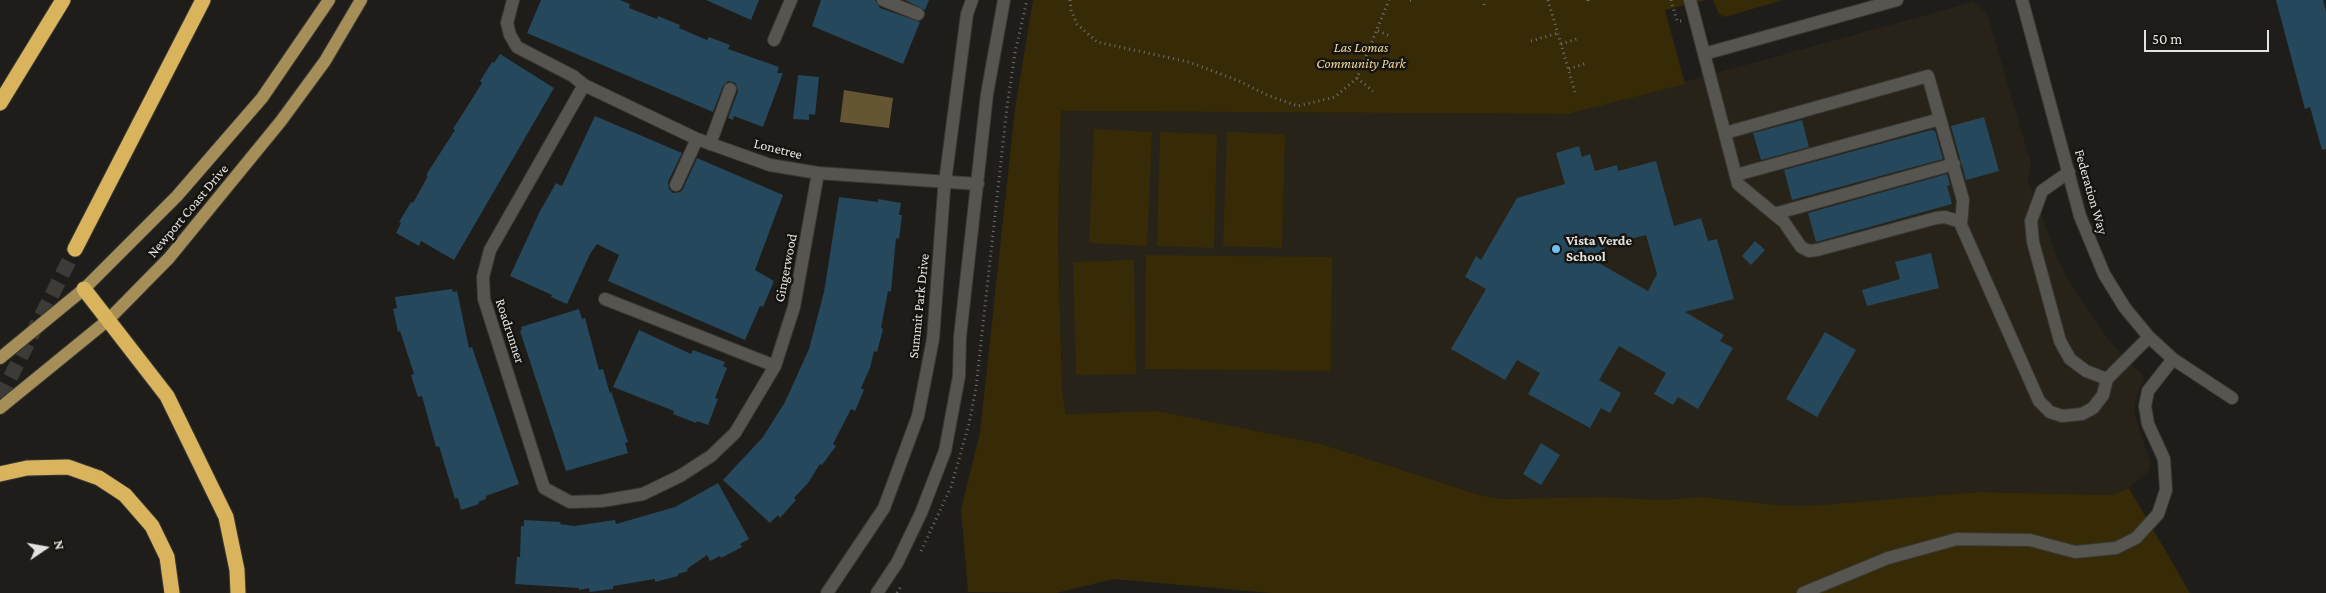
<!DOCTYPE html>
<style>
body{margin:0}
#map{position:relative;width:2326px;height:593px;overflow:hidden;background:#1f1d19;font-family:"Crimson Pro",serif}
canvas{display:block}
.north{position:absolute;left:20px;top:523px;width:50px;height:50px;-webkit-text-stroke:4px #161410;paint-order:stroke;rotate:78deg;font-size:14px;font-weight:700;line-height:20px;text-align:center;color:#e4e3e0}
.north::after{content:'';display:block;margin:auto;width:18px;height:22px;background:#e4e3e0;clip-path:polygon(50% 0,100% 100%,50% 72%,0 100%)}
.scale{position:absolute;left:2144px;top:30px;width:125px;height:22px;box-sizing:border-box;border:2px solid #e4e3e0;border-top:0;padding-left:6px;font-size:15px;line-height:18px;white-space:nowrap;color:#e4e3e0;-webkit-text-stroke:4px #161410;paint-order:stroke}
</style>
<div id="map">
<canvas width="2326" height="593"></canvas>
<div class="north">N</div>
<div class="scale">50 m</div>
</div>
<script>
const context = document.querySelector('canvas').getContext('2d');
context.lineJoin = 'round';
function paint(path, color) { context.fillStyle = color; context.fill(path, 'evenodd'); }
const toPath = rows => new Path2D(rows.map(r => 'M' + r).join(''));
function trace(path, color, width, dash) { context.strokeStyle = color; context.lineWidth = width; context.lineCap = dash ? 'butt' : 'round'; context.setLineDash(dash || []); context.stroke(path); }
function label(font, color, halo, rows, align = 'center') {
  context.font = font + ' "Crimson Pro",serif'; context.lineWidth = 5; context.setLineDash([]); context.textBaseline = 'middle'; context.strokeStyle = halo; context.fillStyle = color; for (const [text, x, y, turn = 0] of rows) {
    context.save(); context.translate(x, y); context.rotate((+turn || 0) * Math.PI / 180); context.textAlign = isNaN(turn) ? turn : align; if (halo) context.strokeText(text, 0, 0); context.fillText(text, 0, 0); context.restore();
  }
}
paint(toPath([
 [1973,2,1987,13,2031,164,2028,180,2058,259,2073,288,2099,326,2112,344,2145,378,2136,397,2134,414,2151,464,2148,472,2129,488,2113,495,1977,492,1808,506,1787,506,1702,497,1661,500,1604,497,1500,499,1480,495,1321,444,1158,411,1066,414,1062,390,1058,239,1061,111,1568,114]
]), '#272319');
paint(toPath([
 [1033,0,1706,0,1665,10,1685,84,1568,114,1061,111,1058,239,1062,390,1066,414,1158,411,1321,444,1480,495,1500,499,1604,497,1661,500,1702,497,1787,506,1808,506,1977,492,2113,495,2129,488,2190,593,1271,593,1114,579,1056,593,968,592,961,509,980,433,1015,109],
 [1713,0,1783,0,1725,17,1719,14],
 [1094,129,1152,132,1147,246,1089,243],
 [1160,132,1217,134,1214,248,1157,246],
 [1227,132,1285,134,1282,248,1223,246],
 [1146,255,1332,257,1331,371,1145,369],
 [1134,260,1136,374,1076,375,1073,262]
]), '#372a07');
paint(toPath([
 [844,90,893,98,889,128,840,122]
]), '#645533');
paint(toPath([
 [541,0,620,0,630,4,629,8,657,19,658,16,680,25,679,28,707,40,709,37,730,45,728,49,779,67,777,73,783,73,763,127,734,116,733,120,728,118,738,91,736,84,733,82,728,81,723,86,713,112,527,33],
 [706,0,759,0,751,20],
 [821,0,875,0,880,8,920,22,903,64,812,26],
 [905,0,929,0,925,10],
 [2276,0,2323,0,2326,12,2326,149,2322,150,2310,107,2305,109],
 [500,54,554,88,454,260,421,241,419,246,396,233,401,223,399,222,411,202,413,203,428,176,426,175,455,130,453,129,482,83,480,81,492,62,494,63],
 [798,75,819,77,815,115,809,114,809,120,793,119],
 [595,116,682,153,668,182,669,189,673,193,680,192,683,189,697,158,783,195,755,270,774,281,763,307,760,306,745,340,608,281,619,255,597,244,590,254,567,304,551,297,552,295,510,276,539,213,556,183,562,186],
 [1984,117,1999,171,1966,180,1951,126],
 [1802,120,1809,147,1761,160,1753,133],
 [1931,130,1935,131,1943,159,1792,200,1784,170],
 [1579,146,1582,157,1590,154,1595,171,1617,165,1618,171,1656,161,1674,226,1701,218,1708,241,1717,239,1734,299,1685,312,1724,335,1720,341,1733,348,1698,409,1678,397,1673,405,1654,394,1666,373,1619,346,1599,380,1621,393,1610,413,1601,408,1590,428,1528,394,1540,373,1517,360,1505,380,1451,349,1486,289,1465,277,1476,256,1481,260,1517,198,1565,184,1556,153],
 [1646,235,1657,274,1648,291,1597,262,1606,245],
 [1947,174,1950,185,1947,186,1952,204,1816,242,1808,213],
 [839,197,878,202,878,199,901,203,899,215,902,215,899,239,896,238,891,292,888,291,881,328,883,329,877,352,874,351,870,368,861,388,864,390,855,411,851,409,833,444,836,446,822,465,820,464,808,483,794,498,796,500,780,518,778,515,770,523,723,480,763,437,785,402,809,349,824,292],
 [1755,241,1765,250,1751,265,1742,256],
 [1931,253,1939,288,1867,306,1862,290,1900,279,1895,262],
 [452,289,453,292,457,291,469,348,472,347,519,484,486,496,486,499,478,502,479,504,461,510,458,498,455,499,439,446,436,447,422,396,418,397,411,375,414,374,400,331,398,332,393,309,397,308,395,297],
 [579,309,582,319,585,318,599,370,603,369,610,394,611,391,628,442,625,443,628,453,566,471,520,331,522,330,521,327],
 [639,330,691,354,693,350,725,362,723,366,727,368,715,398,718,399,708,425,697,421,696,423,673,414,674,411,613,387],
 [1825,332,1856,350,1817,417,1786,399],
 [1541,443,1560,455,1541,485,1523,474],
 [718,483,749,539,740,544,742,547,721,558,720,556,710,561,707,555,687,569,688,571,678,574,678,576,655,582,655,579,613,586,613,589,590,592,589,588,579,590,579,588,515,584,517,557,520,557,521,526,524,526,524,520,561,522,560,524,574,526,615,520,616,524,675,507]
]), '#25485c');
trace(toPath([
 [0,398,75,249]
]), '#3d3b37', 15, [15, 8]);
const minor = toPath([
 [513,0,507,23,510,35,517,47,573,76,584,85,697,139,770,165,818,173,978,184],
 [883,0,918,14],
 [1690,0,1738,184,1784,222,1801,247,1809,251,1817,250,1936,218,1945,217,1961,222],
 [2022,0,2080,216,2104,274,2125,308,2149,337,2173,359,2232,398],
 [774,40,791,0],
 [1704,54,1897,0],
 [584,85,490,250,483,277,484,299,544,488,570,502,602,501,643,494,680,476,711,456,735,433,775,366,794,307,818,173],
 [1725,133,1928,76,1963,200,1961,225,2039,401,2050,412,2062,416,2082,414,2093,408,2103,395,2107,379,2149,337],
 [710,144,730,89],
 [2069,172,2042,191,2031,221,2033,242,2060,341,2070,359,2086,371,2107,379],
 [1736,175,1940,119],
 [676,185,697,139],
 [1774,214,1954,164],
 [605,299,775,366],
 [827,593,884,508,918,416,933,339,944,190,967,14,972,0],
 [877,593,897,563,921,513,945,451,959,376,960,337,987,94,1004,0],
 [1803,593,1888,558,1957,539,2030,540,2075,552,2116,548,2136,538,2158,514,2166,490,2164,459,2148,424,2145,406,2148,391,2173,359]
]);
const major = toPath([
 [0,358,84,289,177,196,262,98,329,0],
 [0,408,108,320,169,258,281,121,325,61,361,0]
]);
const highway = toPath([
 [0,103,63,0],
 [75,249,203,0],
 [84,289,167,396,226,517,237,570,238,593],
 [0,474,27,468,68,467,99,478,125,495,152,526,167,557,172,593]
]);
trace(minor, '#393835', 14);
trace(major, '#393835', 14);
trace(highway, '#393835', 17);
trace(toPath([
 [1070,0,1071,10,1077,24,1097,42,1189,62,1239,81,1269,96,1298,106,1335,97,1357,78,1389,0],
 [1410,0,1411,0],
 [1548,0,1575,92],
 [1588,0,1588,1],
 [1671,0,1677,21,1682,21],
 [1484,5,1485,0],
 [1378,31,1390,36],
 [1531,41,1558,33],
 [1561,44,1580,38],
 [1569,69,1587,63],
 [1357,78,1373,91],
 [921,551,951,487,969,424,976,388,1007,107,1015,53,1027,0],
 [897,593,902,585]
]), '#72706d', 3, [1, 4]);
trace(minor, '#575550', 12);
trace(major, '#a58e58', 12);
trace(highway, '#d9b45d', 15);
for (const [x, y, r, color] of [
 [1556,249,5,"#6ec2f3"]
]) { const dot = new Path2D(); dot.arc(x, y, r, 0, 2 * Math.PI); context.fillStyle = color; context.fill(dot); trace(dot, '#161410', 2); }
label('italic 14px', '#f0d599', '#161410', [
 ["Las Lomas",1361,48],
 ["Community Park",1361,64]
]);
label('14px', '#e4e3e0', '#161410', [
 ["Lonetree",778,149,14],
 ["Federation Way",2091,192,74],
 ["Newport Coast Drive",188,211,-50],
 ["Gingerwood",786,268,-79],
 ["Summit Park Drive",919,306,-84],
 ["Roadrunner",510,331,72]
]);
label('bold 14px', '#e4e3e0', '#161410', [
 ["Vista Verde",1566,241],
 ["School",1566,257]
], 'left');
</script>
